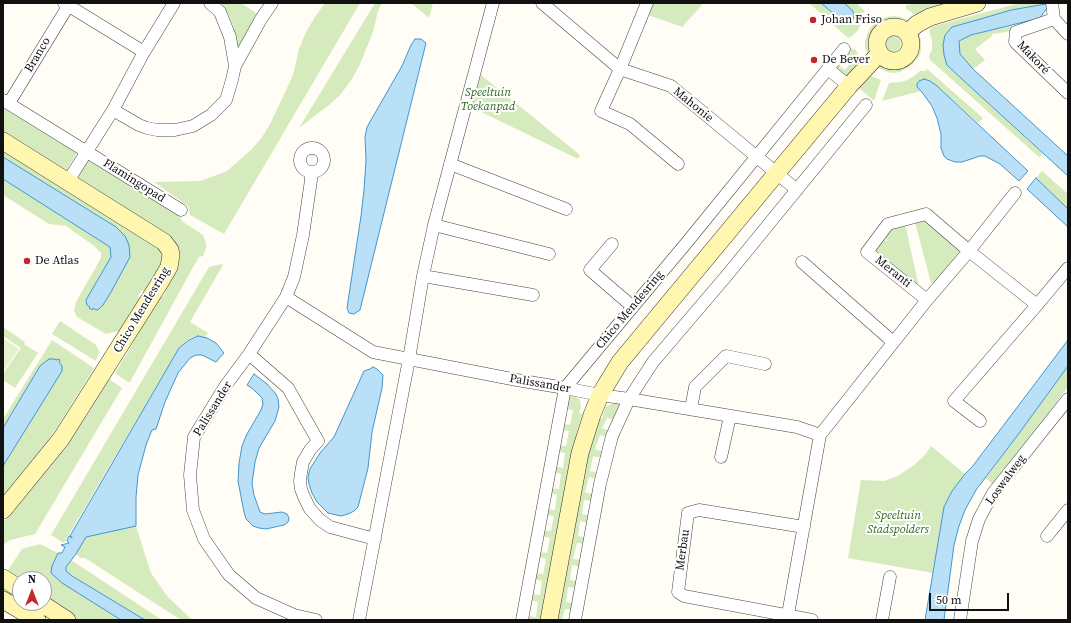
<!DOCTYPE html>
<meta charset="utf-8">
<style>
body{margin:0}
#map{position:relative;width:1071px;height:623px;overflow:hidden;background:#fffdf5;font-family:"Source Serif 4",serif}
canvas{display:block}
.frame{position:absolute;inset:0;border:4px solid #111;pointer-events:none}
.north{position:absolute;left:12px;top:571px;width:40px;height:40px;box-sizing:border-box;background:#fff;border:1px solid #a0a0a0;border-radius:50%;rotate:0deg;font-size:11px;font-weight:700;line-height:16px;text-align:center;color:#111}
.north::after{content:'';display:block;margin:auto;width:14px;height:18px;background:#c4262e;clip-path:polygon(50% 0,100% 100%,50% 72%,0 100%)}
.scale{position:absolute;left:929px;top:593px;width:80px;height:18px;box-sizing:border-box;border:2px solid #111;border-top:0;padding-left:5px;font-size:12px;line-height:14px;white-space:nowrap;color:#111;-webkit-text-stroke:3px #fff;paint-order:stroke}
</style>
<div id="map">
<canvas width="1071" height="623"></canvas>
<div class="frame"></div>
<div class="north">N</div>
<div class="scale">50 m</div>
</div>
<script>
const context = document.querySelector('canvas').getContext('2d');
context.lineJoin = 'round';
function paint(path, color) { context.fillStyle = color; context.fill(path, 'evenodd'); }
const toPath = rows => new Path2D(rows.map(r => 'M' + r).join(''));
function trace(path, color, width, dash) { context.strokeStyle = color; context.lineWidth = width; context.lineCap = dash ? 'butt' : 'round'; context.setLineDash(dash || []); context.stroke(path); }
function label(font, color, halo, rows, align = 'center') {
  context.font = font + ' "Source Serif 4",serif'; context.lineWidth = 4; context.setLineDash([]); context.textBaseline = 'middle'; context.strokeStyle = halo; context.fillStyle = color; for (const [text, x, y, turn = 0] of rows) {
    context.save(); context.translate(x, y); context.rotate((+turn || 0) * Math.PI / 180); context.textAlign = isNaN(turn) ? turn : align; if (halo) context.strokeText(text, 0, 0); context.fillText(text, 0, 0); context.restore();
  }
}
paint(toPath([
 [221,3,241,3,259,15,238,51,233,25,228,13],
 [325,3,360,3,224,234,190,215,188,206,154,182,200,181,214,176,227,171,252,149,262,137,269,126,280,103,293,75,299,49,306,32,315,17],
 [375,3,382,3,378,11,373,32,360,64,352,79,340,95,329,105,299,128],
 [411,3,433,3,429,18],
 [653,3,699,3,702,5,682,27,648,15],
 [809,3,821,3,842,21,849,22,853,19,852,10,844,3,856,3,865,11,862,14,865,17,858,30,852,36,848,38],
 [920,3,954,3,918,16,906,9,906,5],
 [1020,3,1046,4,1011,10,984,18,952,27,963,80,1042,153,1040,158,930,60,929,56,932,50,932,40,929,31,930,29,934,26],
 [894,16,901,17,909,21,899,24,889,25,879,30,875,37,872,46,867,54,865,48,865,41,867,34,870,28,875,23,880,19,887,17],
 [1010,26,1013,31,992,34,992,36,975,49,985,60,973,69,960,55,959,41,971,35],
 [919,34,921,41,921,48,920,55,912,65,900,72,893,73,887,72,877,67,886,64,895,64,899,63,908,59,912,51,915,38],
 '885 44a8 8 0 1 1 16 0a8 8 0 1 1-16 0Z',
 [850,48,856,50,859,60,857,63,860,65,847,78,834,70,839,65,845,70,852,61,844,54],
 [927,69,983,118,978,123,937,86,918,87,921,91,882,101,889,83,901,82,907,80,914,76,920,71,925,71],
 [481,75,580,155,578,159,471,107],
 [871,76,881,80,874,101,859,88],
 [3,104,78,151,66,171,3,132],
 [3,147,162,251,163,260,156,277,153,276,152,278,152,281,144,292,142,290,138,296,141,298,119,331,106,334,77,317,74,311,76,302,101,258,101,253,93,245,66,226,49,224,3,195,3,179,110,247,111,257,86,300,87,305,91,307,90,308,91,309,111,292,116,227,3,157],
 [89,157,179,215,183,222,203,235,206,243,206,248,203,256,199,257,191,271,130,382,128,382,115,373,132,345,147,314,161,296,163,297,166,291,165,290,178,259,77,178],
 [1042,171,1068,194,1068,209,1036,178],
 [926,220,961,249,937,282,931,283,915,222],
 [905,224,919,287,876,254,875,248,884,239,887,241,888,240,884,237,891,228],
 [221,264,223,265,190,322,208,333,205,337,198,336,190,338,179,348,64,543,51,535,209,267],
 [60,321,96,345,99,351,96,361,52,334],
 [3,327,25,342,24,344,38,353,15,388,3,380,3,374,21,348,3,336],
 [52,340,94,368,46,445,21,477,3,496,3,466,62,371,62,366,59,363,58,359,40,366,3,428,3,419],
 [1068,366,1068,387,995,487,986,478],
 [109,379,122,388,35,534,10,540,4,544,3,543,3,523,32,483,86,417],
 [568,395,576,397,580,400,581,406,579,413,582,414,577,431,543,620,525,620,527,616,536,617,538,602,530,600,531,594,540,595,542,581,534,579,535,573,543,574,546,559,538,557,539,552,547,553,550,538,542,536,543,530,551,531,554,516,545,515,546,509,555,510,557,495,549,493,550,488,559,489,561,474,553,472,554,466,563,468,565,453,557,451,558,445,566,446,569,431,561,430,562,424,570,425,573,410,565,409],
 [614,403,622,404,615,420,607,418,602,428,611,432,609,437,600,435,595,449,604,452,602,458,593,456,590,471,599,473,597,479,589,477,585,492,594,495,593,501,584,500,582,514,591,516,590,523,580,521,578,536,587,538,586,544,577,543,573,559,583,560,581,567,572,565,570,580,579,582,577,588,568,587,566,602,575,604,574,610,565,609,562,620,555,620,583,464,598,417,602,419,605,407],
 [931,446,965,474,952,491,944,507,933,573,848,558,861,480,884,481,898,476,914,465,924,456],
 [136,526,151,573,167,596,192,620,181,620,85,558,81,558,76,554,85,537],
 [40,544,58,553,52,566,62,583,121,620,74,620,44,601,44,579,20,579,5,575,22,549],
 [71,560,162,620,145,620,72,576,66,571,66,567]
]), '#d5ebbd');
paint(toPath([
 [3,338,19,349,3,372]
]), '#e6f2cf');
const water = toPath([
 [821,3,844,3,852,10,854,14,853,19,849,22,846,23,842,21,821,3],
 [1046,4,1047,8,1040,18,971,35,959,41,960,54,973,69,1068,156,1068,176,963,80,947,65,944,55,943,45,945,35,952,27,984,18,1011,10,1046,4],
 [415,39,421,39,426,43,360,310,354,314,349,313,347,308,361,216,364,190,366,160,365,137,367,127,402,66,411,45,415,39],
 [924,79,930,81,937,86,1028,171,1019,181,1000,164,985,156,980,156,962,162,955,162,947,159,944,156,941,148,941,134,937,118,932,106,921,91,917,87,917,84,919,81,924,79],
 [3,157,116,227,125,236,129,245,130,257,111,292,103,305,99,309,96,310,93,308,92,310,89,308,90,307,87,305,86,300,111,257,110,247,3,179,3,157],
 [1036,178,1068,209,1068,227,1027,189,1036,178],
 [198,336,207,338,216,343,224,353,216,362,202,355,196,355,190,358,178,373,165,402,156,429,152,430,146,445,138,475,136,497,136,526,86,537,76,554,66,567,66,571,72,576,145,620,121,620,62,583,51,573,52,566,58,553,62,553,65,547,61,545,69,543,67,541,69,536,72,538,72,537,70,536,179,348,189,340,198,336],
 [1068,340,1068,366,1020,432,976,490,965,510,959,526,954,545,944,620,925,620,944,507,952,491,965,474,972,467,1068,340],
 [49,359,54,359,57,360,58,359,60,360,59,362,62,366,62,371,3,466,3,428,40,366,49,359],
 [373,367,377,369,383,375,382,388,372,432,368,468,358,507,354,511,348,514,341,516,328,513,317,502,312,493,309,484,308,477,310,469,320,453,334,437,364,371,370,369,373,367],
 [254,374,267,384,276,394,278,399,279,407,275,421,259,448,255,462,252,483,254,495,260,512,265,514,282,512,287,514,289,518,288,522,284,525,266,529,259,528,253,526,246,519,244,512,238,481,239,463,242,446,247,434,261,410,263,404,262,398,253,389,247,385,254,374]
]);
paint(water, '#b9e0f7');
trace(water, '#3f96cf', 1);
const street = toPath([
 [64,3,144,52],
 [542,3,620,69,671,86,797,190],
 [647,3,620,69,601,111,630,124,678,164],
 [1052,3,1054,19,1068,34],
 [1054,19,1016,32,1015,42,1068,93],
 [235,66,261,19,272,3],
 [828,69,849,86],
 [3,100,181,210],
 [9,103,70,3],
 [113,110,139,125,147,128,157,130,175,130,193,126,211,115,226,100,232,80,235,66,230,37,220,12,210,3],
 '300 160a12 12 0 1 1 24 0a12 12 0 1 1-24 0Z',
 [450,164,566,209],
 [311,173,311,180,303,235,294,277,286,297,249,354,226,385,194,437,190,475,193,510,204,539,229,575,256,598,294,615,316,620],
 [68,181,113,110,144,52,174,3],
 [1015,193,969,251,1037,305],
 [926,214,969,251,927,300,867,252,888,224,926,214],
 [434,225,549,254],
 [612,244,590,270,633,307],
 [802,262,893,342],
 [423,276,533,295],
 [286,297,373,352,517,380,565,388,600,395,629,399,797,427,820,435,787,620],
 [249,354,288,388,318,441,310,450,303,462,301,473,300,481,301,489,304,497,310,509,320,520,330,527,375,539],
 [691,409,695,387,726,356,765,364],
 [980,421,954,401,1037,305,1068,268],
 [820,435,927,300],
 [721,457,730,416],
 [804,527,699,510,688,513,678,592,684,596,812,620],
 [1047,536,1068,510],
 [359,620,409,359,423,276,434,225,493,3],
 [522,620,565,388,688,241,844,49],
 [575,620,600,484,612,436,629,399,653,362,728,274,866,105],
 [882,620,890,577],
 [960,620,972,541,979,519,993,493,1068,399]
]);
const secondary = toPath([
 '877 44a17 17 0 1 1 34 0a17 17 0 1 1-34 0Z',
 [907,33,917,24,930,17,977,3],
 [3,141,164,242,170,250,171,255,169,267,159,284,61,439,3,510],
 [3,578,20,589],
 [3,600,37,620],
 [41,603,67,620],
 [549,620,580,453,592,415,600,395,620,362,849,86,879,54]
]);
trace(street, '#444', 13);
trace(secondary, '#333', 18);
trace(street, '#fff', 12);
trace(secondary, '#fff6b0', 17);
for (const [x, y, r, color] of [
 [813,20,4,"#c4262e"],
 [814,60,4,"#c4262e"],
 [27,261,4,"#c4262e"]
]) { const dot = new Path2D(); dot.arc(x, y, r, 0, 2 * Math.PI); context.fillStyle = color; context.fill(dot); trace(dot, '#fff', 1.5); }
label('12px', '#111', '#fff', [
 ["Johan Friso",821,20],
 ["De Bever",822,60],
 ["De Atlas",35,261]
], 'left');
label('12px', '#111', '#fff', [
 ["Branco",38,55,-59],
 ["Makoré",1033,58,46],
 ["Mahonie",693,105,39],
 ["Flamingopad",134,181,32],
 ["Meranti",893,272,39],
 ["Chico Mendesring",142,310,-59],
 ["Chico Mendesring",630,310,-50],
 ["Palissander",540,384,10],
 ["Palissander",213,409,-58],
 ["Loswalweg",1006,480,-54],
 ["Merbau",683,550,-82]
]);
label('italic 12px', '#2f6b1f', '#fff', [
 ["Speeltuin",488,93],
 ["Toekanpad",488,107],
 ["Speeltuin",898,516],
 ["Stadspolders",898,530]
]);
</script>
